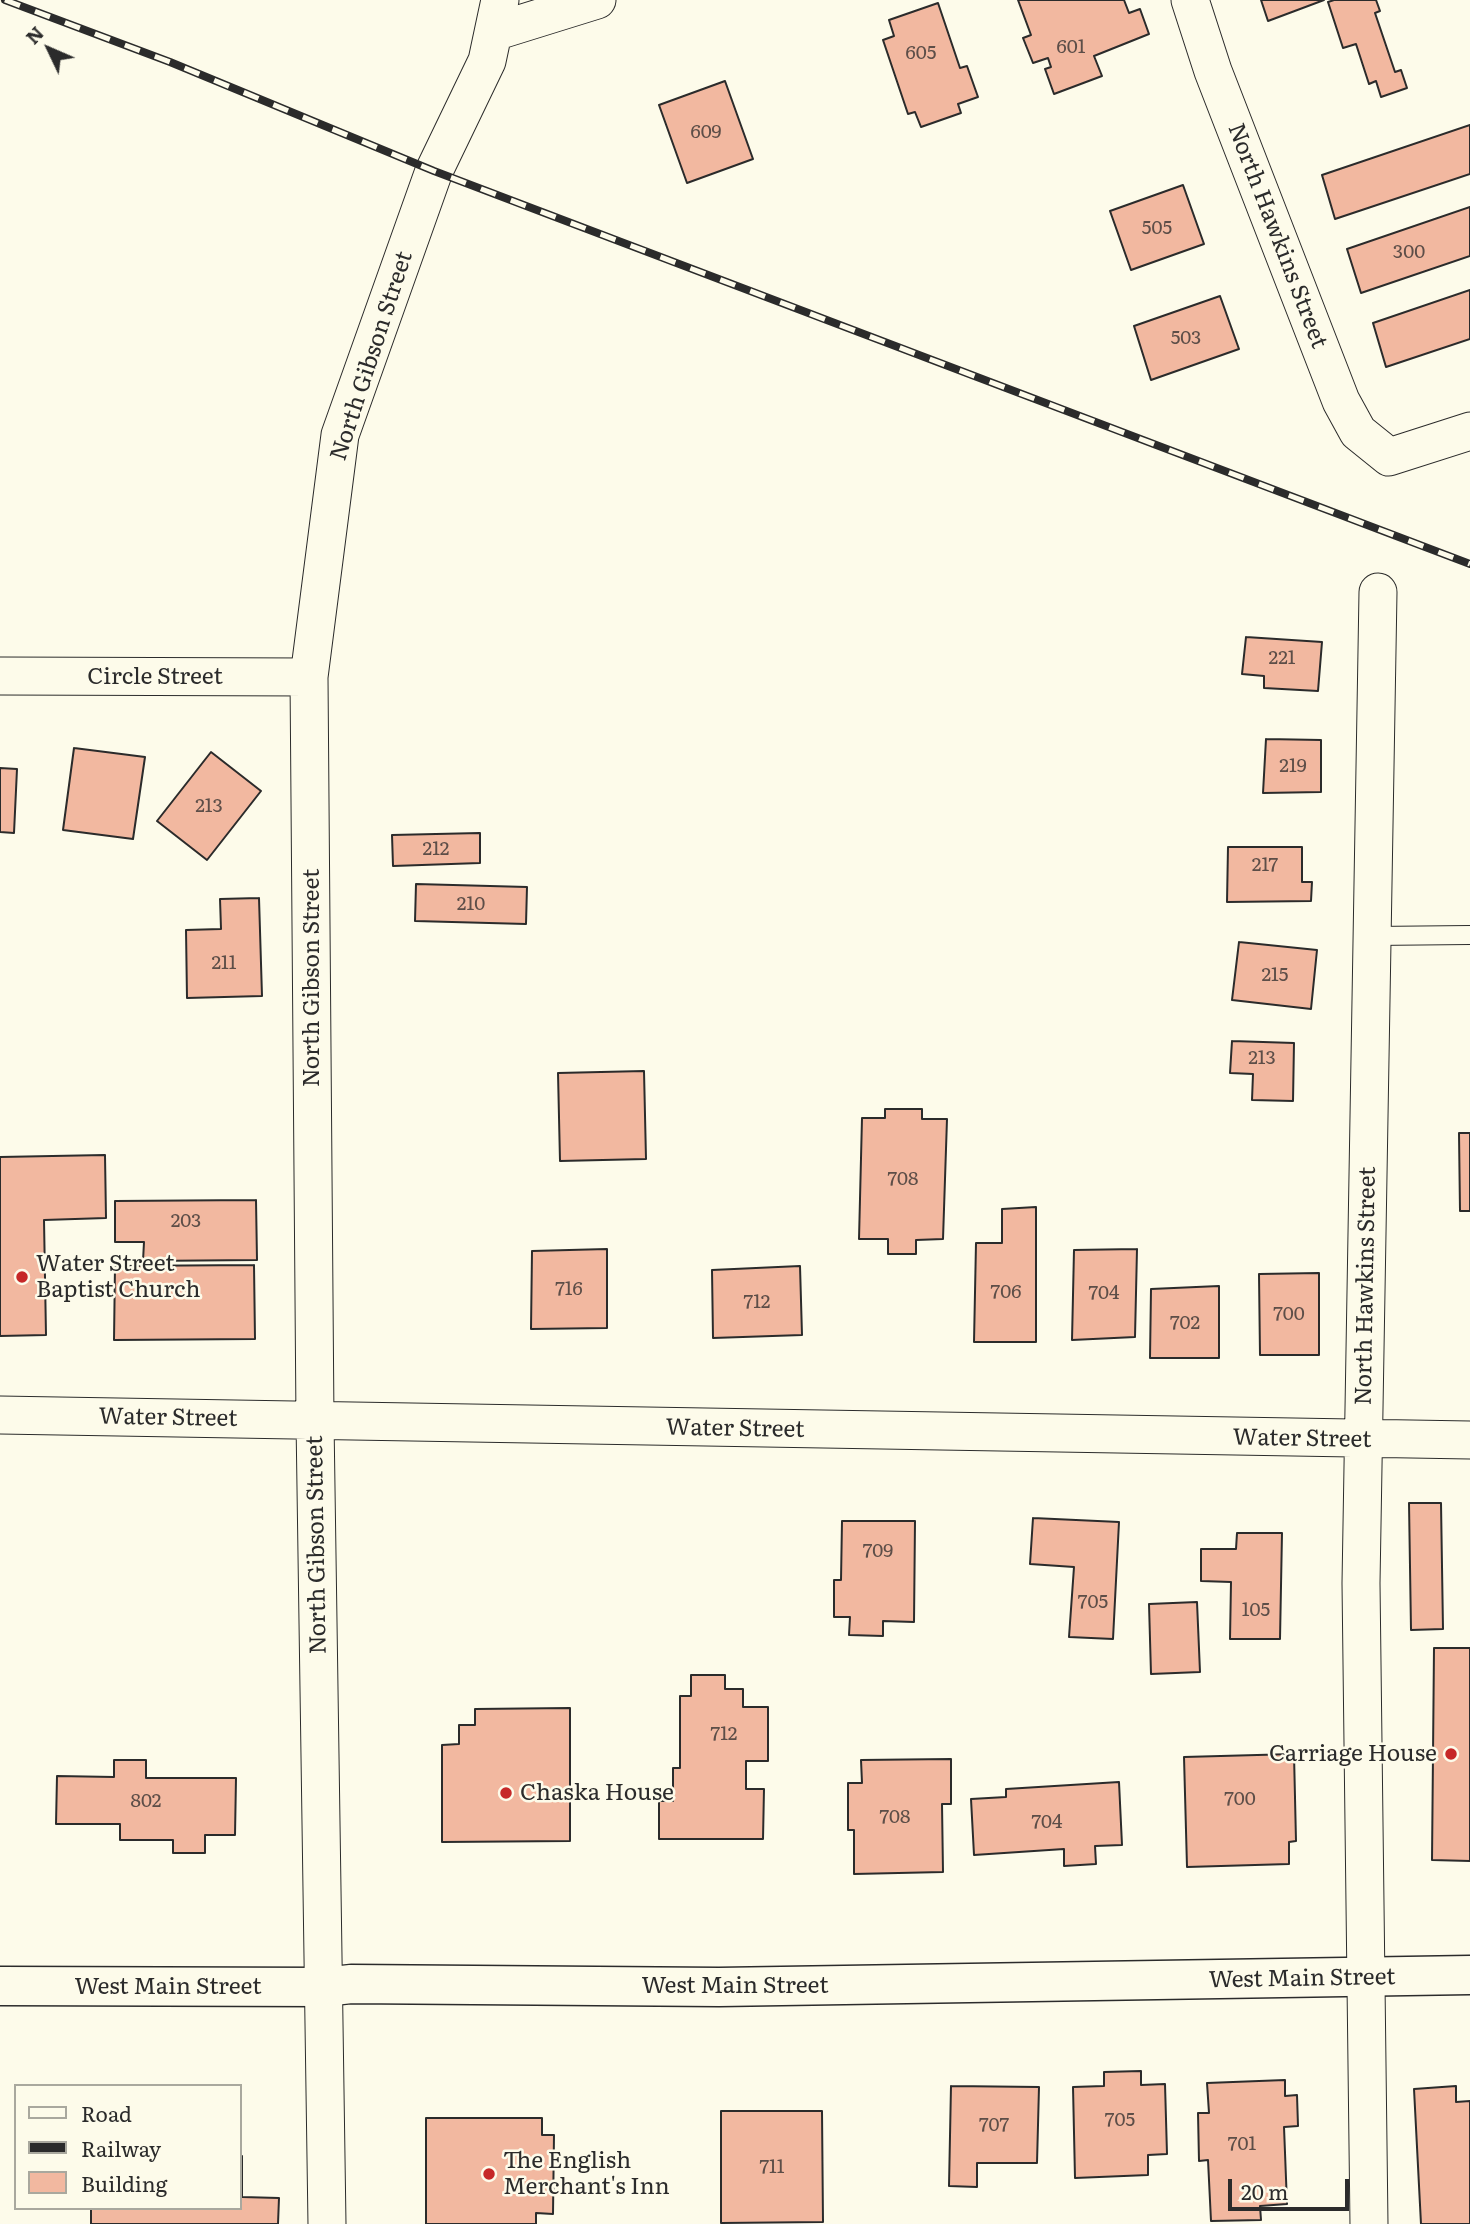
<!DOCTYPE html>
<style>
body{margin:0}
#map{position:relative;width:1470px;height:2224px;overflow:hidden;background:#fdfbea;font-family:Literata,serif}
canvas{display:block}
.legend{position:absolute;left:14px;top:2084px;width:228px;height:126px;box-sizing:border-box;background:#fdfbea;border:2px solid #a9a89e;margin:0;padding:9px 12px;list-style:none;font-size:21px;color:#2b2b2b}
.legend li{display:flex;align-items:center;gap:14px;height:35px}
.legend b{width:35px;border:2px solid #a9a89e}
.north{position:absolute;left:14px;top:14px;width:70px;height:70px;-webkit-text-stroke:5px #fdfbea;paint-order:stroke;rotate:314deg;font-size:19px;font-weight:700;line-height:28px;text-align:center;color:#2b2b2b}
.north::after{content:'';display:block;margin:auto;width:24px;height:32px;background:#2b2b2b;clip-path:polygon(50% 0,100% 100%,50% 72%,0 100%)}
.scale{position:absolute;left:1228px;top:2179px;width:121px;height:32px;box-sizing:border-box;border:4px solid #2b2b2b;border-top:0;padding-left:9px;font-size:21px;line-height:24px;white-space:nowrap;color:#2b2b2b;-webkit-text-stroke:5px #fdfbea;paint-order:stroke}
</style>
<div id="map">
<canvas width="1470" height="2224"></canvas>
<ul class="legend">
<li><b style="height:9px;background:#fdfbea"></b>Road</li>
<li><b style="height:9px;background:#2b2b2b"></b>Railway</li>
<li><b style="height:19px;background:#f2b8a0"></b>Building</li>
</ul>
<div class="north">N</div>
<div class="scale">20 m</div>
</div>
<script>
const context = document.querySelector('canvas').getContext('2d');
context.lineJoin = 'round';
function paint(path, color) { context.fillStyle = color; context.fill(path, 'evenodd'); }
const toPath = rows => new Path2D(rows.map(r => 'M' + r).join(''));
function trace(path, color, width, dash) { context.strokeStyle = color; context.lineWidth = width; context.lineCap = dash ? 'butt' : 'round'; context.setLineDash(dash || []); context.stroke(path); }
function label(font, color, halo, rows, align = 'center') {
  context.font = font + ' Literata,serif'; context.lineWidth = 5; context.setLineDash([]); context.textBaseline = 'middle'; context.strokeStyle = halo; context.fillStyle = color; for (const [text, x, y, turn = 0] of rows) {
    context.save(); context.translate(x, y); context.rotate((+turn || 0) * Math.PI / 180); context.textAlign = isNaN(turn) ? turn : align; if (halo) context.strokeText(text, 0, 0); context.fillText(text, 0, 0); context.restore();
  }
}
const building = toPath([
 [1018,0,1124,0,1129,13,1140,9,1149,34,1094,56,1102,76,1054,94,1045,69,1051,67,1048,58,1033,63,1023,38,1031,35,1018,0],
 [1261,0,1324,0,1268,21,1261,0],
 [1334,0,1376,0,1380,11,1375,13,1395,72,1401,70,1407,88,1381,97,1376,81,1369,84,1356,44,1343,48,1328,2,1334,0],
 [938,3,960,68,967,66,978,97,958,104,961,113,921,127,915,112,908,114,883,40,894,36,889,20,938,3],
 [725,81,753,159,687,183,659,105,725,81],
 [1470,125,1470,174,1335,219,1322,175,1470,125],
 [1183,185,1204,244,1131,270,1110,211,1183,185],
 [1470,207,1470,256,1361,293,1347,249,1470,207],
 [1470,290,1470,339,1386,367,1373,323,1470,290],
 [1220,296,1239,349,1151,380,1134,326,1220,296],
 [1246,637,1322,642,1318,691,1264,688,1264,676,1242,674,1246,637],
 [1266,739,1321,740,1321,792,1263,793,1266,739],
 [74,748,145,757,133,839,63,830,74,748],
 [211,752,261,791,207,860,157,821,211,752],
 [0,768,17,769,14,833,0,832,0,768],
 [480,833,480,863,393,866,392,835,480,833],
 [1228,847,1302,847,1302,882,1312,882,1311,901,1227,902,1228,847],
 [416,884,527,887,526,924,415,921,416,884],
 [259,898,262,996,187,998,186,930,221,929,220,899,259,898],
 [1239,942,1317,950,1311,1009,1232,1000,1239,942],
 [1232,1041,1294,1043,1293,1101,1252,1100,1253,1074,1230,1073,1232,1041],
 [644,1071,646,1159,560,1161,558,1073,644,1071],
 [885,1109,922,1109,922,1119,947,1119,943,1239,916,1240,916,1254,888,1254,888,1239,859,1239,862,1118,885,1118,885,1109],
 [1459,1133,1470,1133,1470,1211,1460,1211,1459,1133],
 [105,1155,106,1218,44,1220,46,1335,0,1336,0,1157,105,1155],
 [256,1200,257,1260,143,1261,144,1242,115,1242,115,1201,256,1200],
 [1036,1207,1036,1342,974,1342,976,1243,1002,1243,1002,1209,1036,1207],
 [607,1249,607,1328,531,1329,532,1251,607,1249],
 [1137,1249,1135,1337,1072,1340,1074,1250,1137,1249],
 [254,1265,255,1339,114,1340,115,1266,254,1265],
 [800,1266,802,1335,713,1338,712,1270,800,1266],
 [1319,1273,1319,1355,1260,1355,1259,1274,1319,1273],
 [1219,1286,1219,1358,1150,1358,1151,1289,1219,1286],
 [1409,1503,1441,1503,1443,1629,1411,1630,1409,1503],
 [1033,1518,1119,1522,1113,1639,1069,1637,1074,1567,1030,1564,1033,1518],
 [842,1521,915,1521,914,1622,883,1621,883,1636,849,1635,850,1617,834,1617,834,1580,841,1580,842,1521],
 [1237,1533,1282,1533,1280,1639,1230,1639,1231,1582,1201,1581,1201,1549,1236,1549,1237,1533],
 [1197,1602,1200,1672,1151,1674,1149,1604,1197,1602],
 [1434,1648,1470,1648,1470,1861,1432,1860,1434,1648],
 [691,1675,725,1675,725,1689,743,1689,743,1707,768,1707,768,1761,746,1761,746,1789,764,1789,763,1839,659,1839,659,1801,673,1801,673,1768,680,1768,680,1696,691,1696,691,1675],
 [570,1708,570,1841,442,1842,442,1745,459,1744,459,1725,475,1725,475,1709,570,1708],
 [1294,1754,1296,1841,1289,1842,1289,1864,1187,1867,1184,1757,1294,1754],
 [951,1759,951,1804,942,1804,943,1872,854,1874,854,1830,848,1830,848,1783,862,1783,861,1760,951,1759],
 [114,1760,146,1760,146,1778,236,1778,235,1835,205,1835,205,1853,173,1853,173,1840,120,1840,120,1824,56,1824,57,1776,114,1777,114,1760],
 [1119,1782,1122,1845,1095,1846,1096,1864,1064,1866,1064,1849,974,1855,971,1799,1006,1797,1006,1789,1119,1782],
 [1141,2071,1141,2085,1165,2084,1167,2154,1148,2155,1148,2175,1075,2178,1073,2087,1104,2086,1104,2072,1141,2071],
 [1285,2080,1285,2096,1297,2095,1298,2126,1284,2127,1287,2204,1260,2206,1261,2220,1211,2221,1208,2160,1199,2161,1198,2113,1209,2113,1207,2083,1285,2080],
 [951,2086,1039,2087,1037,2163,977,2163,977,2187,949,2186,951,2086],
 [1456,2086,1456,2102,1470,2101,1470,2224,1421,2224,1414,2089,1456,2086],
 [721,2111,822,2111,823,2222,721,2223,721,2111],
 [426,2118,542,2118,542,2135,554,2135,553,2214,536,2213,536,2224,426,2224,426,2118],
 [240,2156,242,2156,242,2197,279,2198,278,2224,91,2224,91,2208,240,2208,240,2156]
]);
paint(building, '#f2b8a0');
trace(building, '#2b2b2b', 2);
const service = toPath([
 [1372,936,1470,935]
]);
const minor = toPath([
 [1190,0,1213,71,1341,401,1358,432,1389,457,1470,431],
 [494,32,597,0],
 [0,676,309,677],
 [0,1415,1470,1440],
 [327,2224,315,1421,309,677,340,435,434,171,487,61,500,0],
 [1369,2224,1361,1583,1378,592]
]);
const primary = toPath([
 [0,1986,324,1987,351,1984,719,1987,1470,1975]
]);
trace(service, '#2b2b2b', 20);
trace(minor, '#2b2b2b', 39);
trace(primary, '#2b2b2b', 41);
trace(service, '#fdfbea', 18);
trace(minor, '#fdfbea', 37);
trace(primary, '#fdfbea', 38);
const rail = toPath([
 [5,0,170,62,434,171,1470,564]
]);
trace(rail, '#2b2b2b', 8);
trace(rail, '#fdfbea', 5, [16]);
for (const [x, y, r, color] of [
 [22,1277,7,"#c62828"],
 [1451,1754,7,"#c62828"],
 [506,1793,7,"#c62828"],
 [489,2174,7,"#c62828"]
]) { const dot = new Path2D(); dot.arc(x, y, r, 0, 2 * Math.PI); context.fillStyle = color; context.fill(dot); trace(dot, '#fdfbea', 2.5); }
label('19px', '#5d4e48', null, [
 ["601",1071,47],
 ["605",921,53],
 ["609",706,132],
 ["505",1157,228],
 ["300",1409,252],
 ["503",1186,338],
 ["221",1282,658],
 ["219",1293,766],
 ["213",209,806],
 ["212",436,849],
 ["217",1265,865],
 ["210",471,904],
 ["211",224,963],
 ["215",1275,975],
 ["213",1262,1058],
 ["708",903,1179],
 ["203",186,1221],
 ["716",569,1289],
 ["706",1006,1292],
 ["704",1104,1293],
 ["712",757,1302],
 ["700",1289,1314],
 ["702",1185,1323],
 ["709",878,1551],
 ["705",1093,1602],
 ["105",1256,1610],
 ["712",724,1734],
 ["700",1240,1799],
 ["802",146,1801],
 ["708",895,1817],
 ["704",1047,1822],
 ["705",1120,2120],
 ["707",994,2125],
 ["701",1242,2144],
 ["711",772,2167]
]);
label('23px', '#2b2b2b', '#fdfbea', [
 ["North Hawkins Street",1277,236,69],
 ["North Gibson Street",372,356,-72],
 ["Circle Street",155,677],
 ["North Gibson Street",312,978,-90],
 ["North Hawkins Street",1366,1286,-89],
 ["Water Street",168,1418,1],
 ["Water Street",735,1429,1],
 ["Water Street",1302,1439,1],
 ["North Gibson Street",317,1545,-91],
 ["West Main Street",1302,1979,-1],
 ["West Main Street",735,1986],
 ["West Main Street",168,1987]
]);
label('23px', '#2b2b2b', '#fdfbea', [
 ["Water Street",36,1264],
 ["Baptist Church",36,1290],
 ["Carriage House",1437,1754,"right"],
 ["Chaska House",520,1793],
 ["The English",503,2161],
 ["Merchant's Inn",503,2187]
], 'left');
</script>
